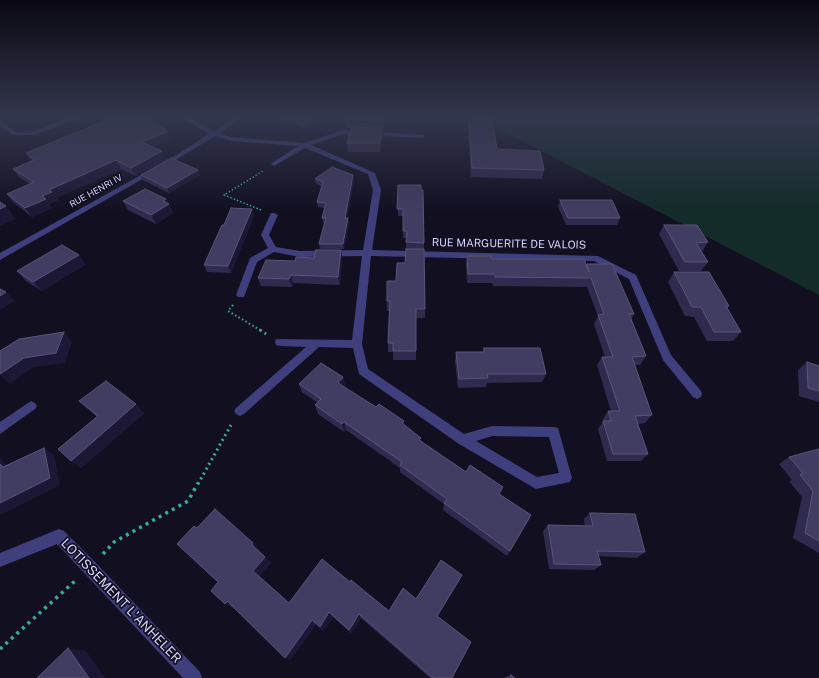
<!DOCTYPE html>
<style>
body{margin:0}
canvas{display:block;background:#120f21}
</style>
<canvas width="819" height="678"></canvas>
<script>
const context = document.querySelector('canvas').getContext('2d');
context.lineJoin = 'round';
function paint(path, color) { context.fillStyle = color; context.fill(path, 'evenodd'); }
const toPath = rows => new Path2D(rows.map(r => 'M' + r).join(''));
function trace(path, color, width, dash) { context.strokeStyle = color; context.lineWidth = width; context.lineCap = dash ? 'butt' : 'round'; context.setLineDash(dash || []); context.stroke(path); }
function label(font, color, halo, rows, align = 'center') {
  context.font = font + ' "Public Sans",sans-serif'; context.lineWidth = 3.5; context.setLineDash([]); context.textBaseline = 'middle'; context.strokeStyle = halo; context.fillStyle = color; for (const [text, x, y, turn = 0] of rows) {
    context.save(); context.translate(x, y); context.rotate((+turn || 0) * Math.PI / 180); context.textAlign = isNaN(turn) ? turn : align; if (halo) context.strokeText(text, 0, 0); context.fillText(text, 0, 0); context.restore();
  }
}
paint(toPath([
 [476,117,819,117,819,295,771,270]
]), '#132b29');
trace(toPath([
 [261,210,224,195,263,171]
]), '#39aa9e', 1.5, [1.5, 2]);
trace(toPath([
 [233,305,228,311,262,331]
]), '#39aa9e', 2, [1.5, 2.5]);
trace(toPath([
 [260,330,266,334],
 [198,484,231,425]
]), '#39aa9e', 3, [2, 3.5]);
trace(toPath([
 [103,554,114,542,188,501,198,483],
 [0,649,76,580]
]), '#39aa9e', 3.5, [3, 4.5]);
paint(toPath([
 [71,117,80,117,35,135,13,135,0,126,0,121,16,132,34,131,71,117],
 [180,117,188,117,214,131,236,117,244,117,219,133,231,137,304,143,343,130,424,135,424,137,422,138,344,134,311,145,375,173,381,190,372,250,598,256,636,275,671,355,701,391,702,394,701,397,697,399,693,397,663,360,629,279,594,261,371,256,362,344,368,369,464,434,492,426,554,427,558,428,572,478,570,482,536,489,459,444,359,374,353,348,319,347,244,414,240,416,236,414,234,411,236,408,306,347,280,346,276,345,275,342,276,339,352,340,362,256,300,257,274,252,257,262,244,297,238,297,236,295,250,258,268,248,261,235,271,213,274,213,278,215,269,235,276,247,300,251,363,250,373,190,368,174,305,148,274,166,271,164,272,163,298,146,231,141,215,136,174,161,0,260,0,253,170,159,209,134,180,117],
 [492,436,549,437,559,473,537,477,476,441,492,436],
 [31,401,35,403,37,406,35,409,0,434,0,422,31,401],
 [59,529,64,531,95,562,200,672,202,678,183,678,57,544,0,567,0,553,59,529]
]), '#3e3f7c');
paint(toPath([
 [278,117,324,117,307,129,279,120],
 [347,117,386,117,384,131,382,131,383,137,380,152,348,152,347,143,350,128,347,128,346,119],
 [469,119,497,149,544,170,542,179,471,177,468,128],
 [165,128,171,140,153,147,166,160,136,176,121,169,56,198,58,200,49,204,52,208,32,217,13,202,7,194,30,184,19,177,13,169,31,161,26,153],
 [198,170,200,175,169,193,143,180,141,175],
 [315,179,354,180,347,218,349,223,344,249,320,249,319,244,324,222,323,222,322,218,325,208,318,207,317,202,322,186,316,184],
 [398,185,424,243,425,318,416,318,416,360,393,360,393,352,388,352,388,343,389,311,387,311,387,301,405,263,406,249,406,238,403,238,403,216,398,216],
 [166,199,173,213,156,224,128,210,123,201],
 [560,200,620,218,617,225,566,225,558,207],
 [254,216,231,273,207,272,204,265,224,225],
 [664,225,708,242,702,252,708,262,701,271,679,271,659,234],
 [341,250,342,258,340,285,293,283,292,287,261,286,258,278,295,261,314,258],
 [467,256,492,259,587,265,587,264,634,314,631,320,646,356,640,365,635,365,652,415,645,423,638,424,648,454,641,461,607,461,598,429,603,421,603,419,608,411,611,411,597,365,602,357,605,357,594,324,598,316,587,287,493,286,492,283,467,283,466,265],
 [86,264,42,291,26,281,17,271],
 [674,272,729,306,727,308,741,332,733,341,707,341,694,317,685,316,668,282],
 [484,348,546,374,542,382,487,383,486,387,458,388,455,361,456,352,483,352],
 [807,362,819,366,819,402,799,396,798,370],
 [343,377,345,386,344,387,376,407,404,421,404,425,421,441,466,472,500,494,510,551,507,556,443,510,444,504,400,472,400,468,346,430,344,432,318,414,315,405,318,403,302,392,299,384],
 [79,401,144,413,81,468,97,417],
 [819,449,819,553,793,538,802,497,789,481,792,480,779,464,789,457],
 [590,513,645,552,637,558,599,556,601,565,594,570,549,569,543,531,548,525,585,526,584,519],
 [197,528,259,550,259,551,271,563,259,576,289,603,350,582,389,611,416,599,462,575,460,580,438,616,452,678,430,678,361,618,351,633,333,617,323,631,316,624,290,660,233,607,233,608,218,582],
 [511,675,515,678,505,678,505,677]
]), '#302a4e');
paint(toPath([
 [309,117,324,117,307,129,305,120],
 [384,117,386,117,384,131,383,122],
 [165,128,171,140,146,150,142,142,163,129],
 [382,128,383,137,380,152,380,143],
 [162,151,166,160,136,176,131,168],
 [116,160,121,169,56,198,58,200,49,204,52,208,32,217,25,208,42,196,49,190],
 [198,170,200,175,169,193,167,188],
 [353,175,354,180,346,223,345,218],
 [166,199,173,213,156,224,151,215,163,201],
 [6,206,16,219,0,226,0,209],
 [252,209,254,216,231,273,228,266],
 [348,218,349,223,344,249,343,244],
 [341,250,342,258,340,285,338,277],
 [79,255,86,264,42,291,33,282],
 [291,275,293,283,292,287,289,279],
 [6,292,15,301,0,310,0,296],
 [64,332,72,342,65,363,34,367,10,384,0,375,0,374],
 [343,377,345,386,340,391,338,383],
 [136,404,144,413,81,468,71,461],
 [344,422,346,430,344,432,342,424],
 [44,448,54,455,60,485,0,515,0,503],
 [0,458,15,474,3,467,0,464],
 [253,543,259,550,258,551,252,545],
 [265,557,271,563,259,576,253,571],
 [462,575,460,580,436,620,437,616],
 [227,601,235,606,233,608,225,604],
 [329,612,333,617,323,631,320,627],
 [359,614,361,618,351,633,349,630],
 [312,620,316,624,290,660,285,658],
 [68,648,86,651,105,678,89,678]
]), '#1c1734');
const building = toPath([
 [114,117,145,117,165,128,163,129,167,132,142,142,162,151,131,168,116,160,49,190,52,192,42,196,46,199,25,208,7,194,34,182,13,169,34,160,26,153,114,117],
 [297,117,309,117,305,120,297,117],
 [347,117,384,117,383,122,346,119,347,117],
 [469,119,492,120,497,149,540,151,544,170,472,168,469,119],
 [351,127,382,128,380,143,347,143,351,127],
 [171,158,198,170,167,188,141,175,171,158],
 [332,167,353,175,345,218,348,218,343,244,319,244,326,218,322,218,326,203,317,202,323,182,315,179,332,167],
 [398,185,421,185,421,190,423,190,424,243,406,242,407,231,403,231,403,209,397,209,398,185],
 [145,189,166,199,163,201,169,204,151,215,123,201,145,189],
 [560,200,612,200,620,218,568,218,560,200],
 [0,202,6,206,0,209,0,202],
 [231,208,252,209,228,266,204,265,222,225,224,225,231,208],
 [664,225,697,225,708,242,696,243,708,262,685,262,664,225],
 [62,245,79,255,33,282,17,271,62,245],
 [406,249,424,249,425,309,416,309,416,351,393,351,393,343,388,343,390,301,387,301,387,281,396,281,397,263,405,263,406,249],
 [316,250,341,250,338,277,291,275,289,279,258,278,266,260,295,261,296,257,314,258,316,250],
 [467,256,491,256,492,259,584,259,589,272,587,264,612,264,634,314,629,314,646,356,632,357,652,415,635,416,648,454,613,454,603,421,611,421,608,411,620,411,602,357,613,357,598,315,604,314,591,278,495,277,494,274,468,274,467,256],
 [674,272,709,272,729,306,726,306,741,332,714,332,701,307,692,307,674,272],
 [0,289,6,292,0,296,0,289],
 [64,332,56,353,24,358,0,374,0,351,19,339,64,332],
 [484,348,540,348,546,374,487,374,488,378,459,379,456,352,484,352,484,348],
 [807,362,819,366,819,391,808,388,807,362],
 [321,363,343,377,338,383,376,407,379,404,404,421,402,423,421,438,419,440,466,472,470,465,503,487,499,494,531,515,510,551,444,503,447,499,400,465,402,462,344,422,342,424,315,405,321,399,299,384,321,363],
 [106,381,136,404,71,461,58,449,98,416,79,401,106,381],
 [44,448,50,478,0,503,0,464,3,467,44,448],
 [819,449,819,541,805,533,813,491,800,475,803,473,789,457,819,449],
 [215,509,253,543,252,545,265,557,253,571,289,603,322,559,350,582,351,580,389,611,403,588,416,599,441,560,462,575,437,616,471,642,452,678,433,678,359,614,349,630,329,612,320,627,312,620,285,658,227,601,225,604,211,591,218,582,177,544,194,526,197,528,215,509],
 [590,513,635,514,645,552,597,551,601,565,554,564,548,525,593,526,590,513],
 [68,648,89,678,37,678,68,648],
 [511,675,515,678,510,678,511,675]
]);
paint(building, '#413c61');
trace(building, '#595479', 1);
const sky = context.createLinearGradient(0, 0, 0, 212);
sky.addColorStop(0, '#0a0812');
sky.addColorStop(0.55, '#33374e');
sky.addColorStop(1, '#33374e00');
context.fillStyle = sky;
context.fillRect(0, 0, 819, 212);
label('9px', '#d6d3fb', '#120f21', [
 ["RUE HENRI IV",96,191,-29]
]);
label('11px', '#d6d3fb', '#120f21', [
 ["RUE MARGUERITE DE VALOIS",509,244,1]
]);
label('13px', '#d6d3fb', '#120f21', [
 ["LOTISSEMENT L'ANHELER",121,601,46]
]);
</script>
